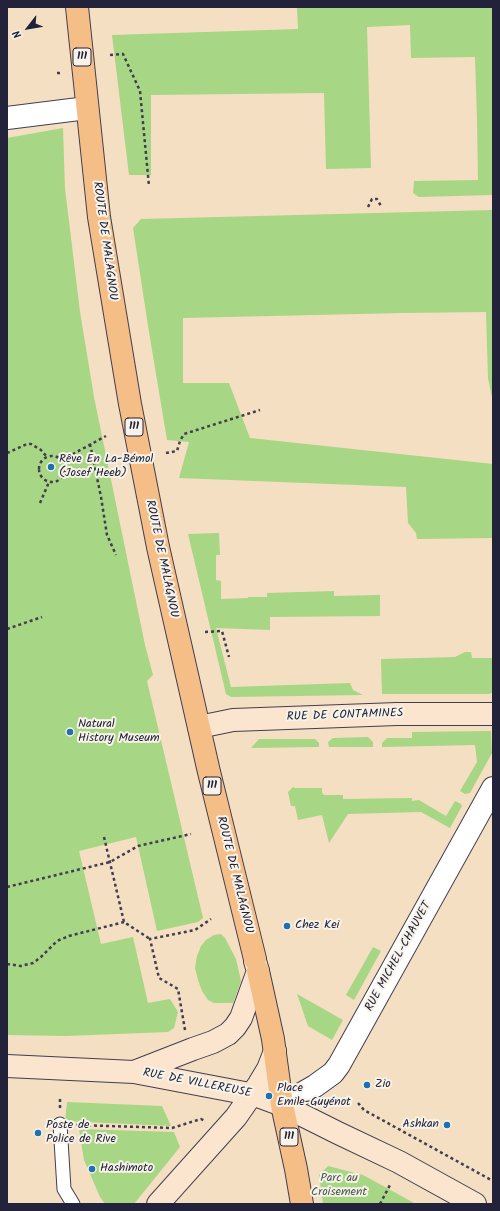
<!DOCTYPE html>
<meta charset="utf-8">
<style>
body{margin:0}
#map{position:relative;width:500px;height:1211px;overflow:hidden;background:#f4dfc3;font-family:Kalam,sans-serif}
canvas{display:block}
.frame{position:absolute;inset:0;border:8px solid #22223b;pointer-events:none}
.north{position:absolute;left:8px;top:8px;width:40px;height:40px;-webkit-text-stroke:3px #f7f3e8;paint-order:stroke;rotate:239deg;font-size:11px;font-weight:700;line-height:16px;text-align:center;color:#22223b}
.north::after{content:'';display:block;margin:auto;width:14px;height:18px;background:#22223b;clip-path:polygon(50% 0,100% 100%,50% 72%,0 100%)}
</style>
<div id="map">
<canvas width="500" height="1211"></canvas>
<div class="frame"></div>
<div class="north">N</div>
</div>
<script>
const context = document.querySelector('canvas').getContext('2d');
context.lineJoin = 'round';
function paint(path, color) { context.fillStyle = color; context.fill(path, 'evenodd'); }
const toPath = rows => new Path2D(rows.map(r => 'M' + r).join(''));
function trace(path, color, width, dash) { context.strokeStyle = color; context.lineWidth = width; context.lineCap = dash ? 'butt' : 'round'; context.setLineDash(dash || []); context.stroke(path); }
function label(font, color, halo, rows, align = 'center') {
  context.font = font + ' Kalam,sans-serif'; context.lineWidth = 4; context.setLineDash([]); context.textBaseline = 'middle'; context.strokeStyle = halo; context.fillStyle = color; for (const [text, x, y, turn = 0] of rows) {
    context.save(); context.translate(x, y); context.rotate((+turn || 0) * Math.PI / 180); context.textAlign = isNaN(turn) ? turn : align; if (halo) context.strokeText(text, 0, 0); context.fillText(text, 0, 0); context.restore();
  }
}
paint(toPath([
 [297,7,493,7,493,195,419,197,413,193,414,181,478,180,477,118,475,57,411,58,410,25,367,27,371,168,326,169,324,93,151,95,151,175,129,175,112,35,298,29],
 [63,128,65,189,69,221,80,312,94,397,145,645,153,675,147,681,203,918,198,922,157,931,136,837,79,851,101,944,133,937,148,1003,170,999,178,1012,174,1028,168,1032,66,1036,7,1035,7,138],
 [493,210,493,402,488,378,486,312,403,313,183,318,183,383,229,383,250,438,493,464,493,538,417,539,416,533,408,523,406,487,179,478,189,442,167,440,149,332,133,228,141,219],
 [219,533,220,555,216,555,216,580,221,581,221,599,248,598,248,597,267,597,267,593,334,591,334,596,380,595,380,616,270,617,270,630,216,628,231,687,350,683,353,690,363,695,231,697,226,694,188,534],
 [465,652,471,652,472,658,493,658,493,692,489,694,382,694,381,659,455,657],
 [491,731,492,753,470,793,465,794,460,791,477,762,475,745,382,747,382,743,387,738,412,738,412,732],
 [368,737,373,742,373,747,329,747,328,742,333,738],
 [259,739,315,739,319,743,319,747,251,748],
 [293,787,295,788,322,788,322,793,324,795,343,795,343,799,412,798,412,801,419,800,446,816,455,801,461,804,462,806,450,828,421,812,348,814,329,843,322,815,298,820,295,806,291,806,288,792],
 [221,934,225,938,236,959,241,981,233,1003,214,1003,208,1000,202,991,198,980,195,968,197,956,201,946,206,940,214,935],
 [373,947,381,951,354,1000,346,995],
 [297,994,343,1020,332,1040,308,1026],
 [67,1102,162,1106,171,1126,65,1121],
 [79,1129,174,1132,180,1147,134,1204,105,1204,100,1197,84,1160],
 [328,1166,363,1175,416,1204,323,1204,319,1175]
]), '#a7d684');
const lane = toPath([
 [60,1124,64,1189,73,1204]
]);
const street = toPath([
 [7,118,87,108],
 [282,1105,315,1086,333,1073,339,1065,493,788]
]);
const secondary = toPath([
 [199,727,233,720,397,714,493,714],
 [7,1066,134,1072,255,1095,282,1105,338,1133,399,1162,475,1204],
 [134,1072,193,1049,213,1042,228,1034,235,1027,241,1018,258,971,255,961],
 [158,1204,236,1117,259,1084,268,1069,275,1051]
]);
const primary = toPath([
 [77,7,99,217,130,404,158,547,185,666,209,772,255,959],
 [258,971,273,1039,282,1105,296,1169,302,1204]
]);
trace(lane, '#423e4f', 15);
trace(street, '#423e4f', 24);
trace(secondary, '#423e4f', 24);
trace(primary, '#423e4f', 24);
trace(toPath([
 [110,55,123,54,140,91,149,186],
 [57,73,63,73],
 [368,207,372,199,377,199,381,206],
 [90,444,101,497,107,535,116,555],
 [7,453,27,444,31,444,41,450,47,457],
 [166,453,177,451,180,441,184,434,260,410],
 '39 469a13 13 0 1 1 26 0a13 13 0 1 1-26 0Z',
 [62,460,106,436],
 [40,503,49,482],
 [7,629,42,617],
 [205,632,222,631,229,657],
 [104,837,124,922,150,939],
 [7,887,110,862,138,846,191,834],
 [7,964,21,966,33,963,41,957,57,941,69,936,124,922],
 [185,1030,178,989,159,978,150,939,195,930,211,919],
 [358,1103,364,1110,493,1181],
 [60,1108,60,1098],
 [76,1125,172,1128,201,1119,205,1121],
 [380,1204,391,1183]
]), '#423e4f', 2.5, [3, 3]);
trace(lane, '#fff', 13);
trace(street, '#fff', 22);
trace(secondary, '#fbe5cf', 22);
trace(primary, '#f6be87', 22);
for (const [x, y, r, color] of [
 [51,467,4,"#1f6fb2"],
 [70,732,4,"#1f6fb2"],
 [287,926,4,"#1f6fb2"],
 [367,1085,4,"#1f6fb2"],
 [269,1096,4,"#1f6fb2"],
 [447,1125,4,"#1f6fb2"],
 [38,1133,4,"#1f6fb2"],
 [92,1169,4,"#1f6fb2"]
]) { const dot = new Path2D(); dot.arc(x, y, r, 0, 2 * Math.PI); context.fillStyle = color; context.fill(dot); trace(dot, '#f7f3e8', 1.5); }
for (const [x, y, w] of [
 [82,57,18],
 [134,427,18],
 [212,786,18],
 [289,1137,18]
]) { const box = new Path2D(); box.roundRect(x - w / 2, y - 9, w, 18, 3); context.fillStyle = '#f7f3e8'; context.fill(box); trace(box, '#22223b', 1); }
label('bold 11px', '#22223b', null, [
 ["111",82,57],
 ["111",134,427],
 ["111",212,786],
 ["111",289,1137]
]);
label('12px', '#22223b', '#f7f3e8', [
 ["ROUTE DE MALAGNOU",104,241,82],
 ["ROUTE DE MALAGNOU",161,559,78],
 ["RUE DE CONTAMINES",345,716,-2],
 ["ROUTE DE MALAGNOU",234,875,76],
 ["RUE MICHEL-CHAUVET",399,957,-61],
 ["RUE DE VILLEREUSE",197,1084,11]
]);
label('12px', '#22223b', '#f7f3e8', [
 ["Rêve En La-Bémol",59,460],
 ["(Josef Heeb)",59,474],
 ["Natural",78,725],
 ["History Museum",78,739],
 ["Chez Kei",295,926],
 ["Zio",375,1085],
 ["Place",277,1089],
 ["Emile-Guyénot",277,1103],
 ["Ashkan",439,1125,"right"],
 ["Poste de",46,1126],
 ["Police de Rive",46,1140],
 ["Hashimoto",100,1169]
], 'left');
label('12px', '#4a5851', '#f7f3e8', [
 ["Parc au",339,1179],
 ["Croisement",339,1193]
]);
</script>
